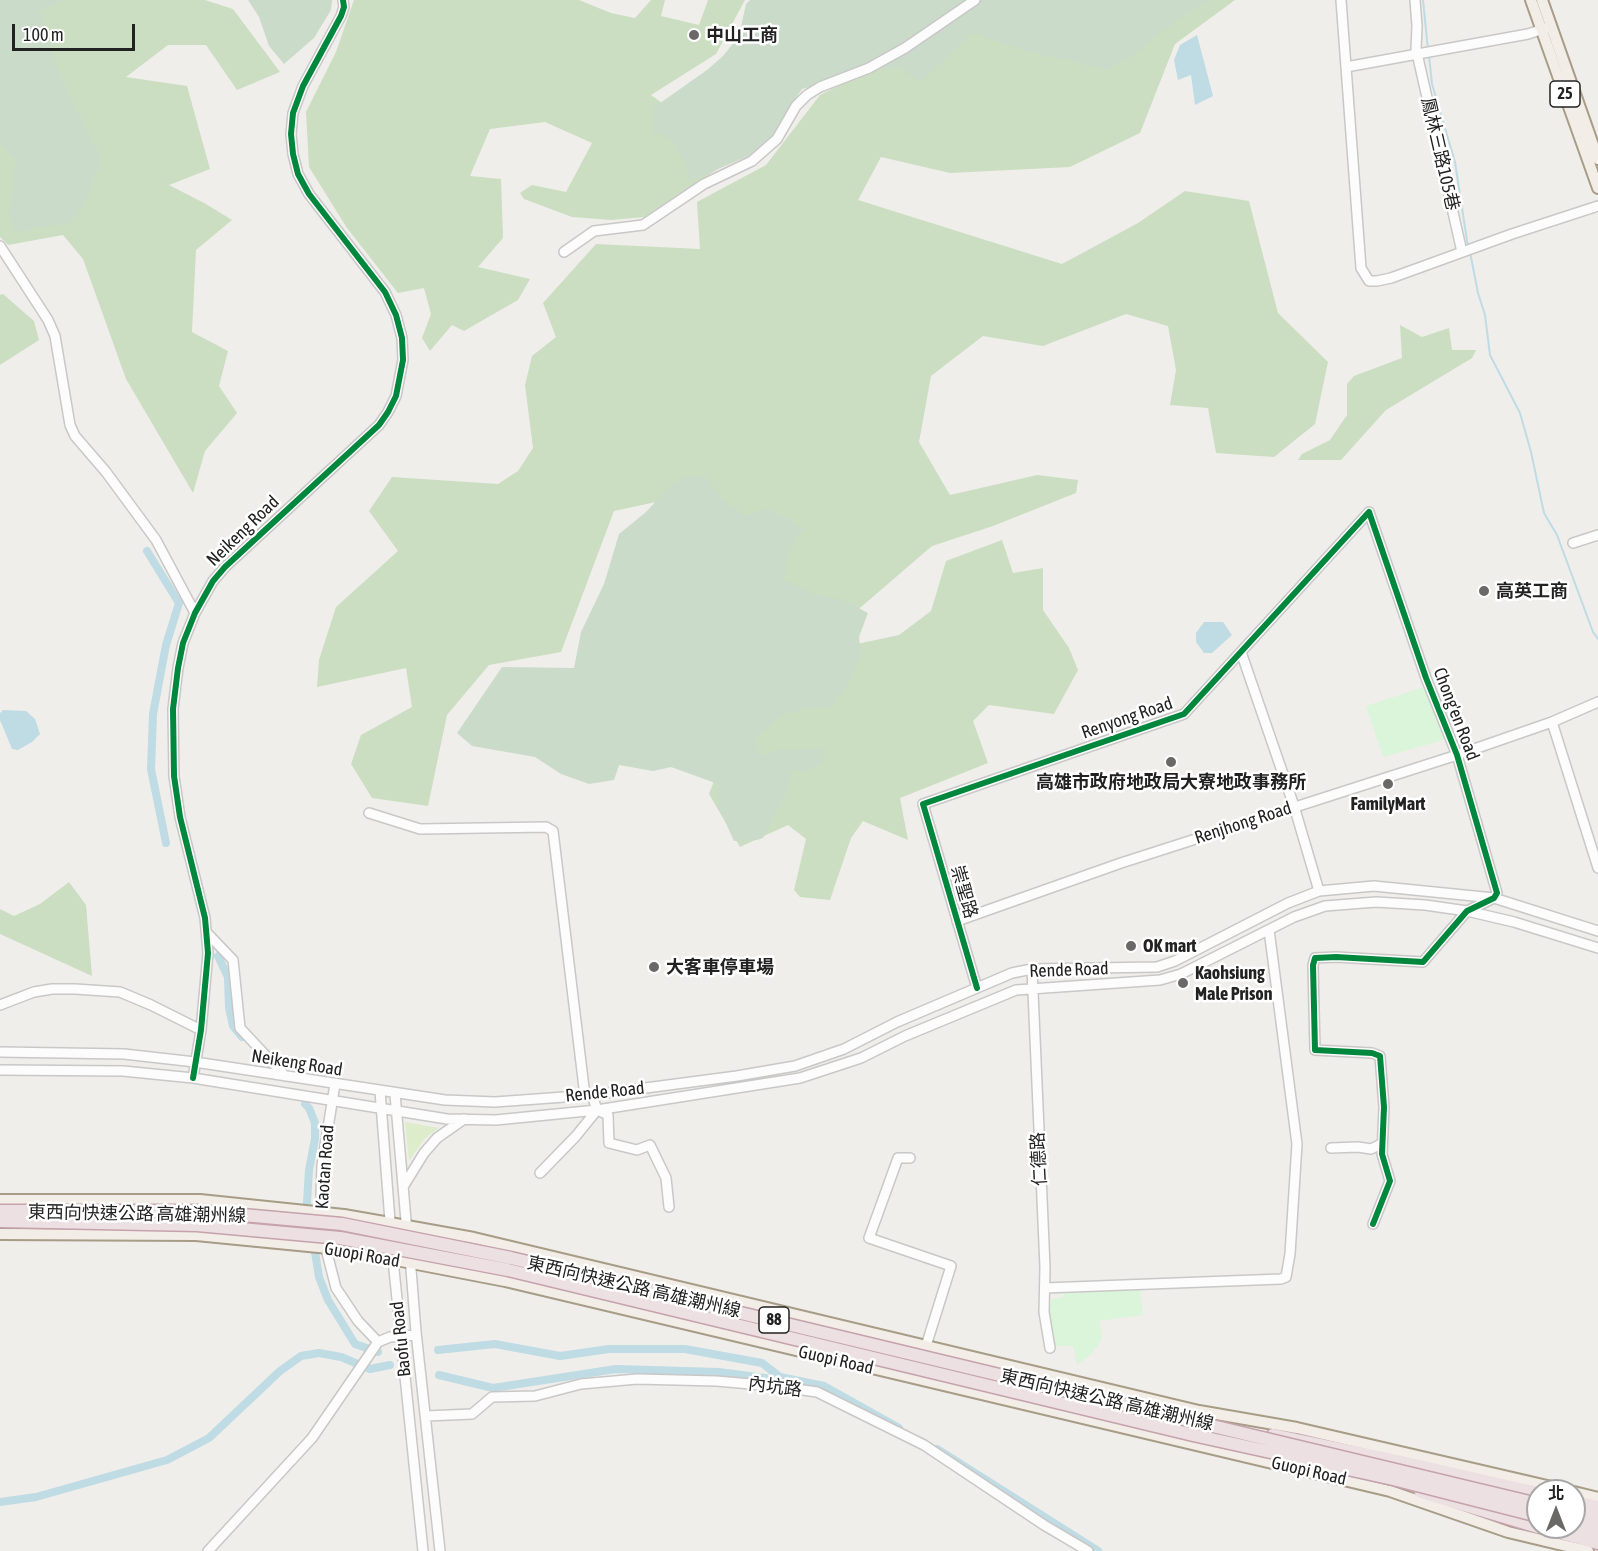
<!DOCTYPE html>
<meta charset="utf-8">
<style>
body{margin:0}
#map{position:relative;width:1598px;height:1551px;overflow:hidden;background:#f0eeeb;font-family:"Asap Condensed","Noto Sans TC",sans-serif}
canvas{display:block}
.north{position:absolute;left:1526px;top:1479px;width:60px;height:60px;box-sizing:border-box;background:#fff;border:2px solid #a7a7a7;border-radius:50%;rotate:0deg;font-size:16px;font-weight:700;line-height:24px;text-align:center;color:#222}
.north::after{content:'';display:block;margin:auto;width:21px;height:27px;background:#6a6968;clip-path:polygon(50% 0,100% 100%,50% 72%,0 100%)}
.scale{position:absolute;left:12px;top:24px;width:123px;height:27px;box-sizing:border-box;border:3px solid #222;border-top:0;padding-left:8px;font-size:18px;line-height:21px;white-space:nowrap;color:#222;-webkit-text-stroke:4px #fff;paint-order:stroke}
</style>
<div id="map">
<canvas width="1598" height="1551"></canvas>
<div class="north">北</div>
<div class="scale">100 m</div>
</div>
<script>
const context = document.querySelector('canvas').getContext('2d');
context.lineJoin = 'round';
function paint(path, color) { context.fillStyle = color; context.fill(path, 'evenodd'); }
const toPath = rows => new Path2D(rows.map(r => 'M' + r).join(''));
function trace(path, color, width, dash) { context.strokeStyle = color; context.lineWidth = width; context.lineCap = dash ? 'butt' : 'round'; context.setLineDash(dash || []); context.stroke(path); }
function label(font, color, halo, rows, align = 'center') {
  context.font = font + ' "Asap Condensed","Noto Sans TC",sans-serif'; context.lineWidth = 5; context.setLineDash([]); context.textBaseline = 'middle'; context.strokeStyle = halo; context.fillStyle = color; for (const [text, x, y, turn = 0] of rows) {
    context.save(); context.translate(x, y); context.rotate((+turn || 0) * Math.PI / 180); context.textAlign = isNaN(turn) ? turn : align; if (halo) context.strokeText(text, 0, 0); context.fillText(text, 0, 0); context.restore();
  }
}
paint(toPath([
 [405,1122,439,1128,424,1139,409,1161]
]), '#ddeccb');
paint(toPath([
 [0,0,205,0,233,9,280,72,237,90,206,45,168,45,126,77,187,86,210,169,169,185,206,204,232,220,196,250,192,332,228,351,219,386,237,413,205,451,193,493,126,379,83,259,63,235,8,245,0,237,0,124,52,217],
 [354,0,579,0,611,13,635,18,651,0,665,0,661,16,699,25,708,0,745,0,716,54,651,95,689,122,750,148,644,217,611,220,572,217,524,199,520,193,532,185,566,192,592,143,545,122,490,129,470,176,501,179,503,238,478,267,530,279,518,300,464,331,452,325,430,351,422,338,431,314,424,288,398,293,347,228,309,167,306,112,336,52],
 [1117,0,1235,0,1175,44,1140,133,1070,167,950,173,881,157,858,200,1062,264,1138,223,1185,191,1249,201,1278,313,1328,362,1315,424,1274,457,1216,453,1208,408,1170,405,1176,370,1168,326,1126,314,1043,346,983,336,931,376,919,442,950,495,1037,475,1078,480,1076,493,993,526,932,546,832,632,693,494,614,511,561,652,489,665,447,715,428,806,372,798,351,764,361,735,412,707,406,668,317,687,319,660,336,607,398,551,369,511,392,477,498,484,518,471,533,448,525,385,532,356,556,337,543,303,596,244,700,249,697,202,766,165,820,95,951,29],
 [3,294,34,321,39,340,0,365,0,295],
 [1400,325,1422,337,1449,328,1452,350,1476,350,1472,358,1386,410,1341,460,1298,460,1302,454,1330,440,1347,415,1347,384,1354,376,1402,358],
 [1002,540,1013,573,1043,568,1043,610,1069,648,1078,670,1054,714,989,705,973,721,988,763,900,798,908,840,863,821,851,838,830,900,800,897,794,890,806,839,788,825,740,847,709,794,723,758,843,647,899,635,931,611,946,561],
 [69,882,86,905,92,976,0,934,0,909,14,916,40,904]
]), '#cbdec1');
paint(toPath([
 [0,0,63,0,40,11,60,77,102,161,92,180,87,199,71,223,13,232,9,212,16,160,0,144],
 [248,0,332,0,331,10,314,38,284,64,269,46,259,17],
 [750,0,1211,0,1181,17,1134,54,1108,70,1019,49,972,33,920,81,898,67,871,71,802,89,786,112,780,136,758,152,690,181,681,154,671,139,653,132,653,108,707,70,723,56,739,36,746,4],
 [688,475,704,477,730,506,744,516,767,509,792,521,803,530,789,549,784,580,812,593,845,601,868,613,859,637,861,653,847,685,830,708,807,708,782,715,754,740,761,755,781,750,824,748,822,763,807,771,792,770,785,794,763,838,757,840,734,841,718,806,718,784,671,767,653,771,619,765,614,780,589,784,561,774,535,757,472,746,457,733,502,667,574,668,581,632,604,584,619,534,646,512,669,487]
]), '#cadbca');
paint(toPath([
 [1427,686,1447,739,1383,757,1366,706],
 [1140,1290,1143,1315,1099,1321,1102,1336,1099,1344,1090,1355,1077,1365,1073,1346,1055,1346,1048,1314,1052,1299,1063,1297,1064,1293]
]), '#daf5da');
paint(toPath([
 [1197,35,1213,96,1195,105,1191,75,1178,80,1174,60,1180,45],
 [1204,622,1223,622,1232,635,1212,653,1204,653,1196,642,1196,633],
 [3,710,26,711,35,719,40,734,32,742,18,750,12,749,0,720,0,713]
]), '#bfdbe3');
trace(toPath([
 [1423,0,1428,50],
 [1429,56,1432,84,1455,162,1468,247],
 [1470,252,1478,293,1485,315,1490,355,1520,413,1531,452,1544,513,1557,535,1593,632,1598,639]
]), '#bfdbe3', 2);
trace(toPath([
 [147,551,179,603,166,645,153,714,151,769,166,843],
 [218,956,228,977,229,1008,233,1026,242,1037],
 [305,1104,309,1108,315,1123,315,1139,309,1170,307,1202,319,1277,328,1300,355,1344,378,1352],
 [438,1350,495,1344,560,1356,609,1349,685,1349,762,1363,780,1377],
 [439,1375,493,1388,616,1369,719,1372,772,1379,780,1377,824,1386,899,1428],
 [937,1449,1098,1551],
 [0,1502,36,1497,167,1460,209,1438,280,1371,301,1356,319,1353,341,1357,370,1369,390,1365]
]), '#bfdbe3', 8);
const minor = toPath([
 [1341,0,1361,268,1369,281,1377,281,1391,278,1512,234,1598,206],
 [1415,0,1417,26,1416,49,1462,252],
 [1346,67,1528,34,1546,28],
 [0,246,48,320,55,336,70,425,75,436,106,472,156,540,195,613],
 [564,252,594,231,643,225,704,184,752,161,777,139,796,106,807,95,820,87,869,68,905,48,975,0],
 [1573,543,1598,535],
 [1241,652,1294,806,1319,891],
 [1552,722,1598,868],
 [369,813,420,829,546,827,553,831,585,1096],
 [957,921,1121,863,1457,755,1552,722,1598,702],
 [208,934,233,960,240,1028,285,1076],
 [1032,969,1045,1267,1044,1312,1050,1348],
 [977,988,923,804,1184,714,1369,512,1426,678,1457,755,1497,893,1494,898,1467,911,1423,962,1336,957,1315,958,1313,965,1315,1050,1372,1053,1380,1056,1384,1107,1382,1154,1390,1181,1373,1224],
 [0,1005,34,992,52,989,75,989,120,992,151,1005,201,1030],
 [0,1052,124,1054,195,1062,445,1100,495,1102,592,1095,737,1076,795,1066,844,1049,897,1022,1012,973,1032,969,1157,967,1175,961,1288,903,1319,891,1374,886,1494,898,1598,931],
 [0,1070,123,1071,193,1078,447,1119,496,1120,597,1110,800,1078,861,1058,905,1036,1016,990,1160,980,1181,974,1294,917,1325,906,1376,902,1425,905,1467,911,1514,922,1598,948],
 [193,1078,201,1030,208,953,205,918,180,817,174,776,173,709,178,668,183,643,195,613,213,581,225,567,379,425,388,412,396,396,403,360,402,338,396,315,385,292,309,194,298,174,293,154,291,134,293,113,303,86,341,16,344,7,343,0],
 [335,1084,322,1165,321,1194,327,1253,336,1288,358,1321,378,1342],
 [380,1091,393,1260,423,1551],
 [395,1094,407,1232],
 [597,1110,608,1115,609,1143,637,1150,650,1145,666,1178,669,1207],
 [1331,1148,1358,1147,1371,1149,1381,1144],
 [910,1158,898,1158,869,1238,951,1266,926,1346],
 [540,1173,576,1136,597,1110,592,1095],
 [403,1187,424,1153,437,1138,464,1119],
 [410,1257,416,1332,440,1551],
 [1045,1288,1281,1279,1286,1277,1290,1254,1297,1144,1269,930],
 [426,1416,472,1414,492,1397,535,1396,581,1384,637,1379,716,1381,774,1386,817,1392,924,1445,1044,1525,1088,1551],
 [208,1551,312,1438,378,1342,390,1337,416,1335]
]);
const major = toPath([
 [1531,0,1598,188],
 [1542,0,1598,159],
 [0,1200,200,1200,344,1215,407,1226,474,1238,1199,1411,1297,1428,1569,1491],
 [0,1234,196,1235,339,1249,505,1281,1390,1491,1508,1532,1588,1551],
 [1574,1492,1598,1498]
]);
const highway = toPath([
 [1273,1435,1397,1461,1538,1493],
 [1421,1492,1538,1527],
 [1574,1502,1598,1507],
 [1574,1513,1598,1519],
 [1574,1525,1598,1531],
 [1539,1527,1598,1543]
]);
trace(minor, '#c9c8c7', 12);
trace(major, '#a79c86', 14);
trace(highway, '#c5a2ac', 15);
trace(minor, '#fdfcfc', 9);
trace(major, '#f3ede7', 10);
trace(highway, '#ece0e2', 12);
const highwayBridge = toPath([
 [0,1211,199,1211,342,1224,511,1258,1538,1504],
 [0,1221,197,1225,340,1238,508,1270,1193,1435,1393,1479,1538,1516]
]);
trace(highwayBridge, '#c5a2ac', 15, []);
trace(highwayBridge, '#ece0e2', 12);
trace(toPath([
 [977,988,923,804,1184,714,1369,512,1426,678,1457,755,1497,893,1494,898,1467,911,1423,962,1336,957,1315,958,1313,965,1315,1050,1372,1053,1380,1056,1384,1107,1382,1154,1390,1181,1373,1224],
 [193,1078,201,1030,208,953,205,918,180,817,174,776,173,709,178,668,183,643,195,613,213,581,225,567,379,425,388,412,396,396,403,360,402,338,396,315,385,292,309,194,298,174,293,154,291,134,293,113,303,86,341,16,344,7,343,0]
]), '#00873e', 6);
for (const [x, y, r, color] of [
 [694,35,6,"#6a6968"],
 [1484,591,6,"#6a6968"],
 [1171,762,6,"#6a6968"],
 [1388,784,6,"#6a6968"],
 [1131,946,6,"#6a6968"],
 [654,967,6,"#6a6968"],
 [1183,983,6,"#6a6968"]
]) { const dot = new Path2D(); dot.arc(x, y, r, 0, 2 * Math.PI); context.fillStyle = color; context.fill(dot); trace(dot, '#fff', 2); }
for (const [x, y, w] of [
 [1565,94,30],
 [774,1320,30]
]) { const box = new Path2D(); box.roundRect(x - w / 2, y - 13, w, 26, 4.5); context.fillStyle = '#fff'; context.fill(box); trace(box, '#222', 1.5); }
label('bold 16px', '#222', null, [
 ["25",1565,94],
 ["88",774,1320]
]);
label('bold 18px', '#222', '#fff', [
 ["中山工商",706,35],
 ["高英工商",1496,591],
 ["高雄市政府地政局大寮地政事務所",1171,782,"center"],
 ["FamilyMart",1388,804,"center"],
 ["OK mart",1143,946],
 ["大客車停車場",666,967],
 ["Kaohsiung",1195,973],
 ["Male Prison",1195,994]
], 'left');
label('18px', '#222', '#fff', [
 ["鳳林三路105巷",1440,154,77],
 ["Neikeng Road",243,531,-44],
 ["Chong'en Road",1456,714,69],
 ["Renyong Road",1127,718,-19],
 ["Renjhong Road",1243,823,-18],
 ["崇聖路",964,892,74],
 ["Rende Road",1069,970,-2],
 ["Neikeng Road",297,1063,9],
 ["Rende Road",605,1092,-6],
 ["仁德路",1039,1159,-93],
 ["Kaotan Road",325,1167,-86],
 ["東西向快速公路 高雄潮州線",137,1214,1],
 ["Guopi Road",362,1255,10],
 ["東西向快速公路 高雄潮州線",634,1287,13],
 ["Baofu Road",401,1339,-96],
 ["Guopi Road",836,1360,13],
 ["內坑路",775,1387,7],
 ["東西向快速公路 高雄潮州線",1107,1400,13],
 ["Guopi Road",1309,1471,13]
]);
</script>
